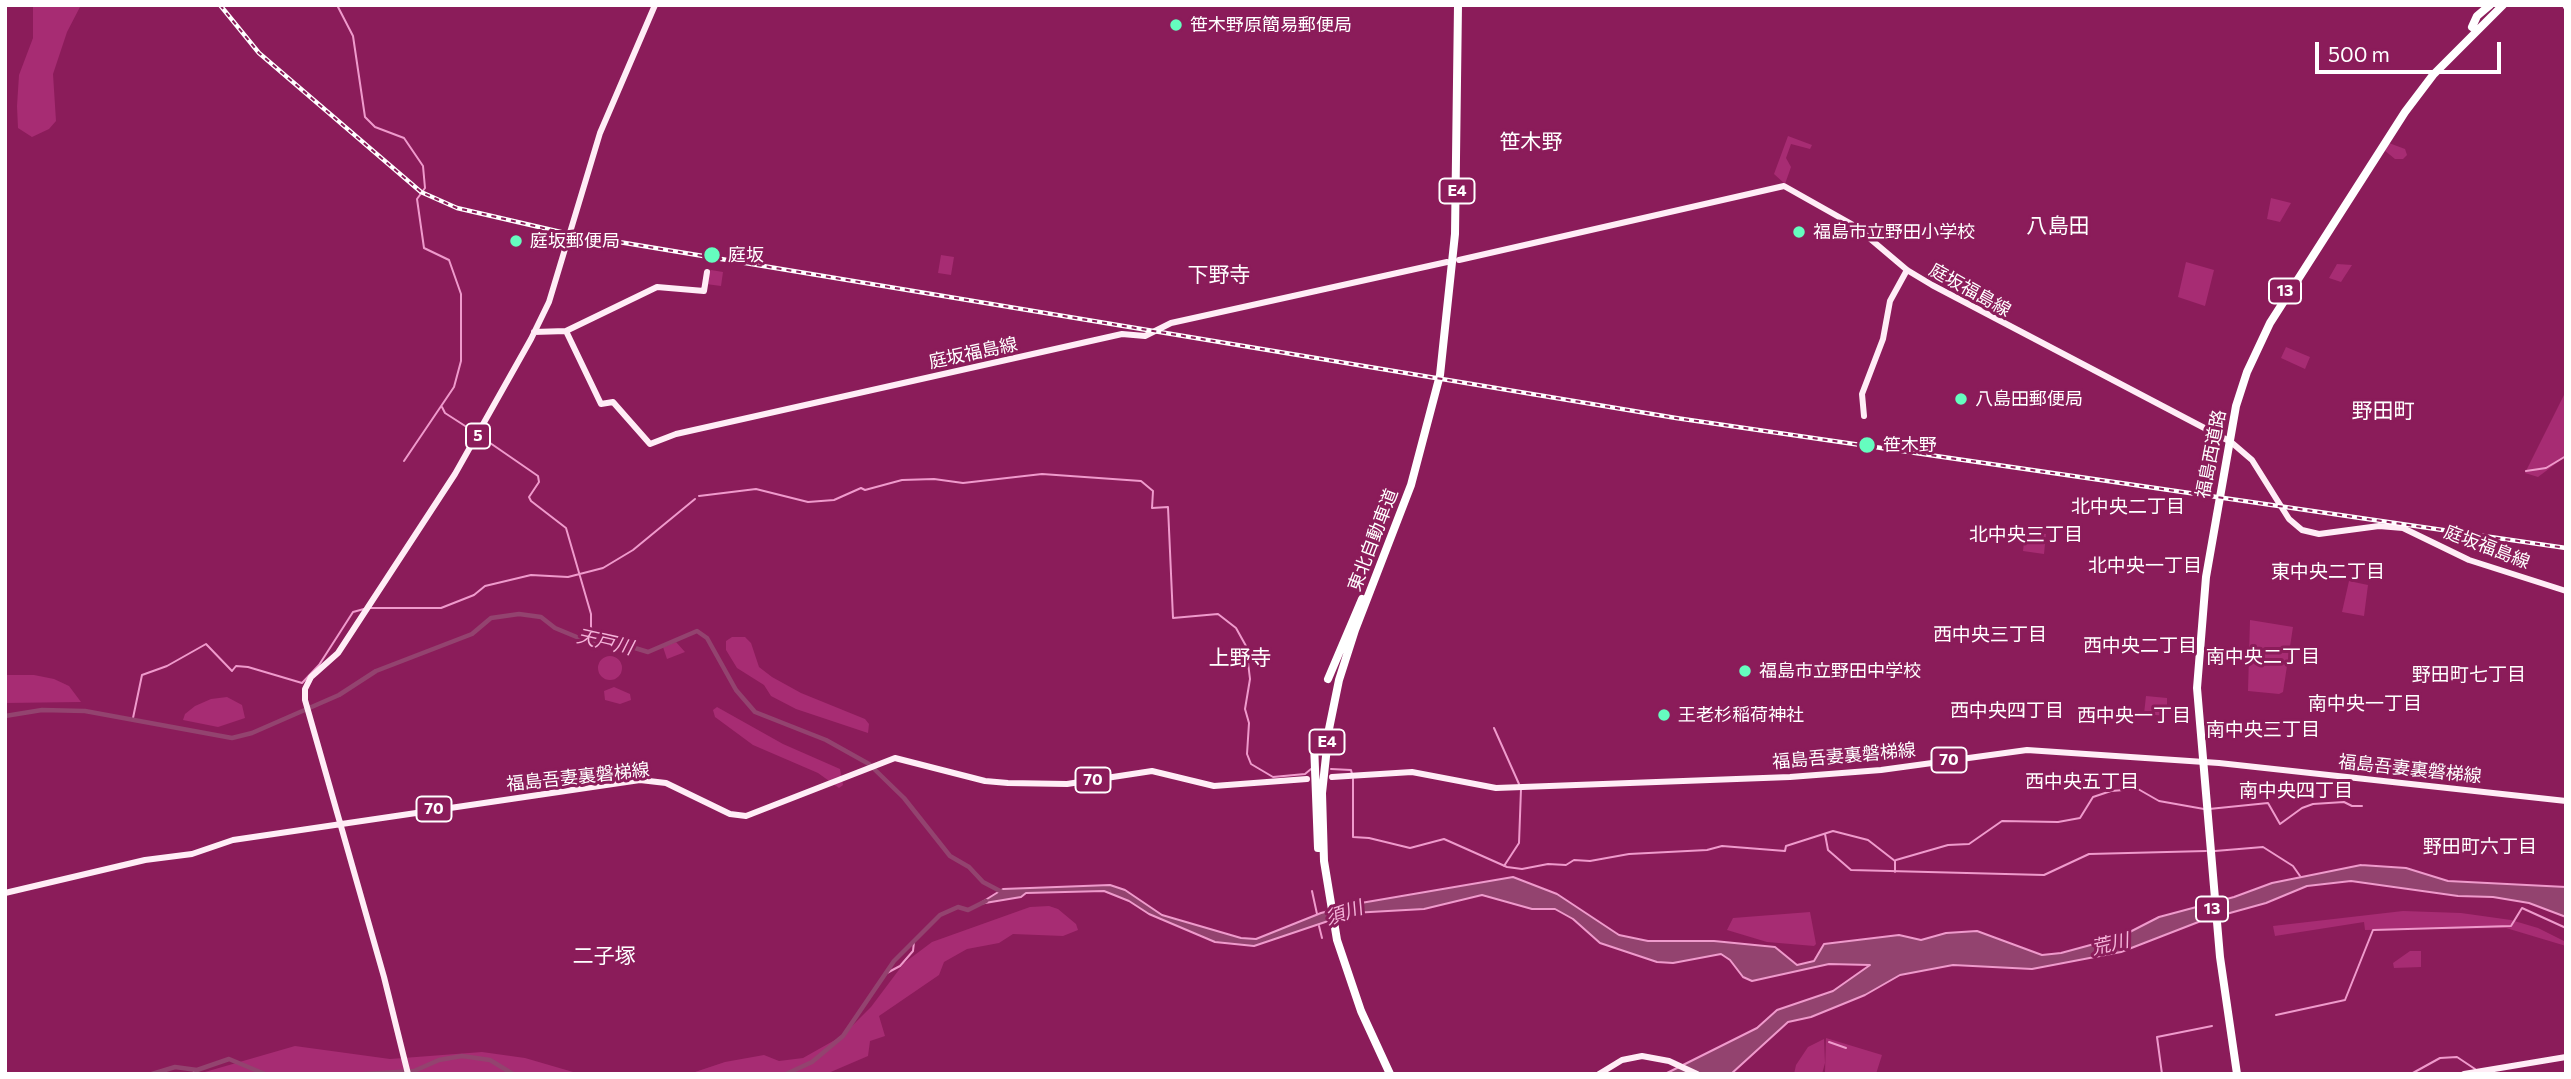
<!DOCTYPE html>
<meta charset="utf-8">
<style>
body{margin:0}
#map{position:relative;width:2571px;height:1079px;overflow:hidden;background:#8b1c5a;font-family:Commissioner,sans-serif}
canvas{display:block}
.frame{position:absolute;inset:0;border:7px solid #fff;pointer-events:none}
.scale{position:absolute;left:2315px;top:42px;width:186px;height:32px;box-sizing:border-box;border:4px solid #fff;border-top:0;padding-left:9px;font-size:21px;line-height:24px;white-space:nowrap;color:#fff;-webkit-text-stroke:5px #8b1c5a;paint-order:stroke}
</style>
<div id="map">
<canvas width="2571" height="1079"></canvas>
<div class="frame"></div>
<div class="scale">500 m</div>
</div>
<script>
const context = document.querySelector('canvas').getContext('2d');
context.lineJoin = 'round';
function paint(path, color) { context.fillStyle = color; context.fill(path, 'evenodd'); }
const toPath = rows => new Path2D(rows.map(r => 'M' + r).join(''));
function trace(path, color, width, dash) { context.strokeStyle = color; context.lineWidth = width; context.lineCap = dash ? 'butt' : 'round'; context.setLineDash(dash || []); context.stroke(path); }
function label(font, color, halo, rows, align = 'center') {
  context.font = font + ' Commissioner,"Noto Sans JP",sans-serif'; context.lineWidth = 6; context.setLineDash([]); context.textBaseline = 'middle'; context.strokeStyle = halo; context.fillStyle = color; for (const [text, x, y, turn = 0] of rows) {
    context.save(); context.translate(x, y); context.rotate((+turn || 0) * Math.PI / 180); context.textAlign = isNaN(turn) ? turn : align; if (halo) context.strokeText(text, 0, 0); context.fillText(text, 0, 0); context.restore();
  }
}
paint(toPath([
 [33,5,81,5,67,32,53,74,56,121,49,129,32,137,18,128,17,106,19,75,33,38],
 [1788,136,1812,145,1810,149,1791,144,1786,158,1791,167,1785,184,1774,174],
 [2389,143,2405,149,2407,155,2403,159,2395,159,2384,150],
 [2271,198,2291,203,2280,222,2267,219],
 [941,255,954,257,951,275,938,273],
 [2186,262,2214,270,2205,306,2178,297],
 [2337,264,2352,265,2341,282,2329,278],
 [711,270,723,272,721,286,706,284,708,273],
 [2286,347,2310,357,2305,369,2281,358],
 [2566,391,2566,456,2538,477,2525,473],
 [2025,532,2046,534,2044,554,2023,551],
 [2349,581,2368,585,2364,616,2342,612],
 [2250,620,2293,627,2283,692,2279,694,2248,691],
 [732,637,745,637,751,643,759,667,772,677,801,693,865,719,869,724,868,733,796,709,771,696,764,685,737,668,726,650,726,641],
 [676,642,685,652,667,659,663,647],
 '598 668a12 12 0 1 1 24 0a12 12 0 1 1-24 0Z',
 [5,675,34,675,54,679,69,686,81,702,5,703],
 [614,687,630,694,631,700,620,704,605,700,604,691],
 [2146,696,2167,698,2167,716,2144,714],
 [227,697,242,705,245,718,218,727,183,720,185,714,195,706,211,699],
 [717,707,783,744,840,769,843,785,839,788,818,773,753,745,715,717,713,710],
 [1049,906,1058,909,1076,924,1078,930,1063,936,1013,934,999,943,967,949,944,962,939,975,879,1016,885,1036,870,1041,868,1056,826,1074,689,1074,725,1062,764,1055,779,1061,803,1058,842,1036,871,1007,904,963,932,942,1030,907],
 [2403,911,2461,913,2511,920,2538,928,2566,942,2566,946,2506,928,2365,930,2364,922,2275,936,2273,926],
 [1810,912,1816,944,1814,946,1767,942,1727,930,1733,918],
 [2410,951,2421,951,2421,967,2394,968,2393,963],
 [1826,1038,1882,1055,1876,1074,1825,1072],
 [1824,1039,1825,1063,1822,1074,1794,1074,1796,1065,1808,1047],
 [295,1046,390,1059,482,1052,525,1058,580,1074,198,1074]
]), '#a72c73');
const water = toPath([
 [2361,865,2406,868,2448,881,2566,887,2566,917,2529,903,2493,897,2458,896,2351,881,2307,886,2266,903,2201,921,2121,952,2032,969,1953,965,1900,975,1865,995,1811,1017,1788,1022,1731,1074,1665,1074,1757,1028,1777,1010,1833,991,1870,965,1829,964,1752,981,1743,977,1730,960,1721,954,1673,963,1657,962,1600,943,1573,919,1555,909,1532,909,1482,895,1424,909,1352,913,1254,946,1215,942,1149,914,1129,901,1104,891,1026,893,1021,897,979,904,1003,889,1110,885,1125,890,1162,915,1241,938,1256,939,1321,913,1355,904,1513,877,1557,894,1619,935,1648,941,1714,941,1775,947,1797,965,1814,961,1824,944,1899,935,1921,940,1946,933,1977,931,2042,955,2061,953,2120,937,2159,917,2234,897,2272,883,2361,865]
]);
paint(water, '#93436f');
trace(water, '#ef9acc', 2);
trace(toPath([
 [337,5,353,36,365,117,375,127,404,138,423,166,425,188,417,199,424,248,449,260,461,294,461,361,454,387,404,461],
 [442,407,445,413,476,433],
 [480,436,538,476,539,482,529,497,531,501,566,528,591,614,591,628,612,641],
 [2526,471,2546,468,2566,456],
 [699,496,756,489,808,502,834,500,861,488,865,490,902,480,934,479,963,483,1042,474,1141,481,1153,491,1152,508,1168,507,1173,618,1218,614,1236,628,1246,646,1250,679,1245,709,1249,723,1247,754,1251,764,1273,777,1305,774,1311,769],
 [369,608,441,608,474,595,485,586,531,575,568,577,603,568,633,550,695,499],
 [133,718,142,675,167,666,206,644,232,671,236,666,248,667,302,683,319,665,353,612,364,609],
 [1494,728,1519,784],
 [1331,769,1351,770,1352,774],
 [1353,779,1353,837,1369,838,1410,848,1444,839,1507,867,1522,869,1548,864,1566,865,1574,860,1590,861,1629,854,1707,850,1722,846,1785,851,1786,846,1833,831,1868,840,1895,861,1895,872],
 [2209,809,2268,803,2280,824,2302,808,2313,804,2344,802,2352,806,2362,806],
 [1825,834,1828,850,1851,870,2044,875,2089,854,2206,851],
 [2215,851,2263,847,2293,866,2300,876],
 [1896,860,1948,845,1969,844,2002,821,2058,822,2080,818,2093,797,2111,791,2138,789,2159,801,2204,809],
 [1504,866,1519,843,1521,789],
 [1312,891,1317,914],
 [1319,926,1322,938],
 [885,974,900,966,913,951,914,942],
 [2276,1015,2345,1000,2373,930,2511,926,2522,908,2566,928],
 [1829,1042,1846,1048],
 [191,1074,197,1070],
 [2162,1074,2157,1037,2212,1026],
 [2411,1074,2440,1058,2457,1057,2475,1069]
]), '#ef9acc', 2);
trace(toPath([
 [5,716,42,710,85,711,232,738,252,733,339,695,376,671,472,634,491,618,519,614,541,617,555,628,584,640,600,644,612,641,648,652,697,631,707,638,736,690,755,712,826,740,869,764,904,798,950,856,969,867,983,882,1002,892],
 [152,1074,175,1067,197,1070,229,1059,265,1074],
 [364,1074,414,1071,439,1060,462,1056,490,1060,513,1074],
 [786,1074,812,1062,843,1036,894,961,940,915,958,907,968,910,986,901]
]), '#93436f', 4.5);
trace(toPath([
 [2565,5,2566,7],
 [1459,260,1784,186,1855,226,1907,270,1932,285,2231,442,2252,460,2289,519,2302,530,2319,534,2379,526,2403,528,2469,560,2566,591],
 [566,331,601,404,613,402,650,444,676,434,1122,334,1145,336,1171,323,1447,262],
 [534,332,566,331,657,287,704,291,707,272],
 [1864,416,1862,394,1883,339,1890,301,1907,270],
 [1332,777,1412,772,1496,788,1790,777,1881,770,2027,750,2219,763,2566,801],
 [5,893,145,860,192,854,233,840,640,780,666,783,730,814,746,816,895,758,985,781,1008,783,1067,784,1152,771,1214,786,1307,779],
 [408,1074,384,977,305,700,305,689,311,677,338,653,455,474,531,339,549,302,600,133,655,5],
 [1599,1074,1622,1060,1642,1056,1669,1061,1697,1074],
 [2464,1074,2566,1057]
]), '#ffedf6', 6);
trace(toPath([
 [2472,27,2477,16,2490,5],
 [1328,679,1362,599],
 [1314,743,1318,848],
 [1390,1074,1361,1011,1337,940,1324,861,1322,793,1329,729,1339,680,1355,630,1411,485,1440,375,1455,234,1458,5],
 [2237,1074,2220,957,2197,688,2206,577,2236,406,2247,372,2270,323,2405,112,2433,75,2503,5]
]), '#fff', 8);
const rail = toPath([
 [220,5,259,53,421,192,457,208,565,233,1676,418,2566,548]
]);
trace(rail, '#fff', 4.5);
trace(rail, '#8b1c5a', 2, [5]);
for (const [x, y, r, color] of [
 [1176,25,7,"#65fdbf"],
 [1799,232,7,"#65fdbf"],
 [516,241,7,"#65fdbf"],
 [712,255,9,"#65fdbf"],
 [1961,399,7,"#65fdbf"],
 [1867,445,9,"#65fdbf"],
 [1745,671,7,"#65fdbf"],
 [1664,715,7,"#65fdbf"]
]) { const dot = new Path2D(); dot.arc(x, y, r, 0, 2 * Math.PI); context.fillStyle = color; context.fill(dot); trace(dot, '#8b1c5a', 2.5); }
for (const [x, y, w] of [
 [1457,191,35],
 [2285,291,32],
 [478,436,24],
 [1327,742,35],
 [1949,760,35],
 [1093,780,35],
 [434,809,35],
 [2212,909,32]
]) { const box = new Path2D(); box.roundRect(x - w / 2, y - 12.5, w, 25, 5); context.fillStyle = '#8b1c5a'; context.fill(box); trace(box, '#fff', 2); }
label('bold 16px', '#fff', null, [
 ["E4",1457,191],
 ["13",2285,291],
 ["5",478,436],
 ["E4",1327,742],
 ["70",1949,760],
 ["70",1093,780],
 ["70",434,809],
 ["13",2212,909]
]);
label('18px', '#fff', '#8b1c5a', [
 ["笹木野原簡易郵便局",1190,25],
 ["福島市立野田小学校",1813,232],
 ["庭坂郵便局",530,241],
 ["庭坂",728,255],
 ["八島田郵便局",1975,399],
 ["笹木野",1883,445],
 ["福島市立野田中学校",1759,671],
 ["王老杉稲荷神社",1678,715]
], 'left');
label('18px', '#fff', '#8b1c5a', [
 ["庭坂福島線",1970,290,29],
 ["庭坂福島線",973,353,-12],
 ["福島西道路",2211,454,-79],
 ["東北自動車道",1373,540,-69],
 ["庭坂福島線",2487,547,21],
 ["福島吾妻裏磐梯線",1844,756,-5],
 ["福島吾妻裏磐梯線",2410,769,6],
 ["福島吾妻裏磐梯線",578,777,-6]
]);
label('19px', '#fff', '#8b1c5a', [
 ["北中央二丁目",2128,507],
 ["北中央三丁目",2026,535],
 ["北中央一丁目",2145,566],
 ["東中央二丁目",2328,572],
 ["西中央三丁目",1990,635],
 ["西中央二丁目",2140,646],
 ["南中央二丁目",2263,657],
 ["野田町七丁目",2469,675],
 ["南中央一丁目",2365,704],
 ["西中央四丁目",2007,711],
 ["西中央一丁目",2134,716],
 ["南中央三丁目",2263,730],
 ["西中央五丁目",2082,782],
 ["南中央四丁目",2296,791],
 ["野田町六丁目",2480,847]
]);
label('italic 19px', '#f4b3d9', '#8b1c5a', [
 ["天戸川",605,642,13],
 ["須川",1344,913,-19],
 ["荒川",2110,944,-13]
]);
label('21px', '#fff', '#8b1c5a', [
 ["笹木野",1531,142],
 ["八島田",2058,226],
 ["下野寺",1219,275],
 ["野田町",2383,411],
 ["上野寺",1240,658],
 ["二子塚",604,956]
]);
</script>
